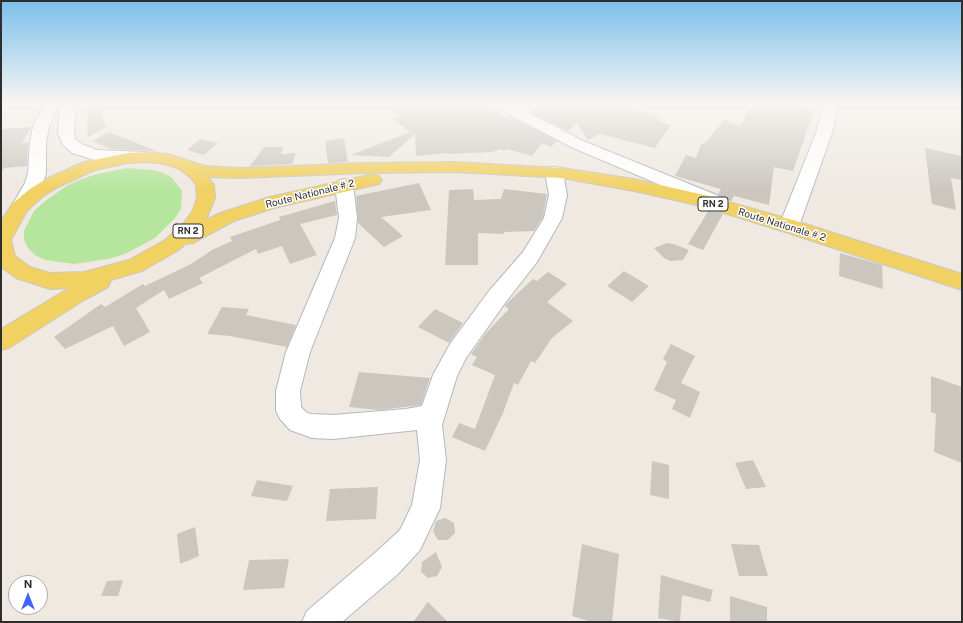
<!DOCTYPE html>
<style>
body{margin:0}
#map{position:relative;width:963px;height:623px;overflow:hidden;background:#efe9e1;font-family:"Public Sans",sans-serif}
canvas{display:block}
.frame{position:absolute;inset:0;border:2px solid #2e2e2e;pointer-events:none}
.north{position:absolute;left:8px;top:575px;width:40px;height:40px;box-sizing:border-box;background:#fff;border:1px solid #ababab;border-radius:50%;rotate:0deg;font-size:11px;font-weight:700;line-height:16px;text-align:center;color:#2e2e2e}
.north::after{content:'';display:block;margin:auto;width:14px;height:18px;background:#4264fb;clip-path:polygon(50% 0,100% 100%,50% 72%,0 100%)}
</style>
<div id="map">
<canvas width="963" height="623"></canvas>
<div class="frame"></div>
<div class="north">N</div>
</div>
<script>
const context = document.querySelector('canvas').getContext('2d');
context.lineJoin = 'round';
function paint(path, color) { context.fillStyle = color; context.fill(path, 'evenodd'); }
const toPath = rows => new Path2D(rows.map(r => 'M' + r).join(''));
function trace(path, color, width, dash) { context.strokeStyle = color; context.lineWidth = width; context.lineCap = dash ? 'butt' : 'round'; context.setLineDash(dash || []); context.stroke(path); }
function label(font, color, halo, rows, align = 'center') {
  context.font = font + ' "Public Sans",sans-serif'; context.lineWidth = 3; context.setLineDash([]); context.textBaseline = 'middle'; context.strokeStyle = halo; context.fillStyle = color; for (const [text, x, y, turn = 0] of rows) {
    context.save(); context.translate(x, y); context.rotate((+turn || 0) * Math.PI / 180); context.textAlign = isNaN(turn) ? turn : align; if (halo) context.strokeText(text, 0, 0); context.fillText(text, 0, 0); context.restore();
  }
}
paint(toPath([
 [127,168,153,170,164,173,172,178,182,191,181,209,175,218,155,238,125,254,108,259,74,264,45,260,35,255,28,248,24,240,24,231,34,211,44,202,68,185,82,179,97,174]
]), '#b6e59e');
paint(toPath([
 [104,103,103,119,106,127,88,137,87,112,89,106],
 [404,103,482,103,510,120,511,117,557,141,551,147,542,143,532,156,507,149,503,151,500,149,492,152,448,154,447,153,416,156,415,134,389,157,351,155,410,132,394,119,401,116,390,109],
 [545,103,636,103,633,109,659,116,656,120,671,125,655,148,600,134,588,140,577,123,568,131,532,113],
 [753,103,775,106,776,103,787,103,814,111,793,171,774,167,769,205,734,196,731,201,718,194,721,189,675,176,686,155,696,158,701,144,704,144,724,120,740,126],
 [31,127,22,143,28,143,27,166,4,168,1,172,1,129],
 [109,132,157,151,111,149,92,141],
 [344,138,348,162,328,163,325,141],
 [200,139,218,143,204,155,187,150],
 [264,147,283,147,281,154,296,153,292,164,250,166],
 [925,148,962,156,962,180,951,178,956,210,932,204],
 [419,183,431,210,381,217,403,236,384,247,358,223,356,196],
 [473,189,474,200,501,199,504,189,547,194,543,217,534,231,504,232,504,234,478,233,478,265,445,265,449,190],
 [335,201,337,215,300,224,317,255,290,264,282,246,258,254,256,249,199,278,203,283,169,299,164,290,136,308,150,332,124,346,113,326,65,349,54,337,101,304,105,307,143,284,145,286,191,264,212,250,232,241,230,237,280,220,279,217],
 [709,210,723,214,703,250,688,244],
 [667,243,674,244,689,250,683,260,670,261,664,258,654,248],
 [840,253,882,265,883,289,839,276],
 [624,271,649,286,632,302,607,286],
 [548,272,567,284,547,302,573,321,552,338,535,363,531,361,518,385,514,383,503,413,485,451,452,437,459,423,475,429,495,375,472,365,477,357,471,354,486,333,509,309,505,306,506,304,533,279,537,281],
 [222,307,249,309,246,315,296,325,287,347,230,336,207,334],
 [435,309,463,323,449,343,418,327],
 [671,344,695,356,681,383,700,392,690,418,672,409,676,400,654,390,667,362,663,359],
 [359,372,430,378,421,405,379,410,349,407],
 [931,376,962,387,962,463,934,452,936,414,931,412],
 [753,460,766,487,746,489,735,463],
 [652,461,669,465,669,499,650,495],
 [257,480,293,486,287,501,251,496],
 [378,487,376,519,326,521,330,489],
 [445,518,454,523,455,533,448,540,438,540,433,531,436,521],
 [195,527,199,556,180,564,177,534],
 [582,544,619,554,612,622,592,622,572,616],
 [731,544,759,545,768,576,739,576],
 [436,552,442,567,437,576,428,578,421,572,422,562],
 [289,559,284,588,243,590,249,560],
 [661,575,713,590,710,602,682,595,680,622,658,618],
 [123,580,118,596,101,596,107,581],
 [730,596,767,607,767,622,730,622],
 [428,602,448,622,413,622]
]), '#cbc7bf');
const minor = toPath([
 [526,103,544,103,523,117,513,117,510,114,513,111,526,103],
 [823,103,839,103,832,133,799,226,796,231,789,232,782,231,779,226,816,133,823,103],
 [554,167,560,168,563,172,567,195,562,218,537,262,505,303,466,358,457,376,442,425,446,460,440,508,420,550,398,574,342,622,302,622,307,611,376,552,400,530,412,505,420,460,417,430,333,439,312,438,290,430,280,419,276,411,276,391,286,352,335,238,339,218,335,185,338,181,344,179,350,181,353,185,357,218,355,238,310,352,300,391,301,407,307,413,312,414,333,415,406,409,422,406,433,375,450,344,489,291,523,252,544,218,549,195,545,172,548,168,554,167]
]);
const tertiary = toPath([
 [491,103,510,103,583,141,729,200,731,204,729,208,722,210,715,208,571,147,494,106,491,103]
]);
const secondary = toPath([
 [45,103,60,103,49,127,46,141,46,173,43,183,27,211,20,213,13,211,11,207,25,183,28,173,30,141,33,127,45,103],
 [60,103,76,103,74,133,76,140,84,145,97,150,144,152,150,153,152,157,150,161,144,162,95,160,72,153,63,145,58,133,60,103]
]);
const primary = toPath([
 [147,152,168,154,205,166,241,168,365,163,455,162,562,168,634,179,704,195,796,221,962,274,962,290,782,231,701,206,634,191,562,178,455,172,365,173,241,178,208,177,214,185,215,198,206,220,220,213,270,197,373,174,379,176,382,180,379,184,274,208,234,221,193,243,185,244,179,250,142,271,111,280,108,287,84,300,9,348,1,350,1,329,69,288,50,289,16,278,1,267,1,221,13,203,30,189,46,179,84,162,128,153,147,152],
 [147,162,165,164,179,169,191,178,196,185,197,198,192,212,183,224,165,240,129,260,84,272,50,273,30,267,15,256,11,240,27,211,42,197,58,187,95,170,128,163,147,162]
]);
trace(minor, '#b4b7c1', 2);
trace(tertiary, '#b4b7c1', 2);
trace(secondary, '#b4b7c1', 2);
trace(primary, '#c9c9c9', 2);
paint(minor, '#fff');
paint(tertiary, '#fff');
paint(secondary, '#fff');
paint(primary, '#f2d163');
const sky = context.createLinearGradient(0, 0, 0, 190);
sky.addColorStop(0, '#7abfeb');
sky.addColorStop(0.54, '#f8f5f2');
sky.addColorStop(1, '#f8f5f200');
context.fillStyle = sky;
context.fillRect(0, 0, 963, 190);
for (const [x, y, w] of [
 [713,204,30],
 [188,231,30]
]) { const box = new Path2D(); box.roundRect(x - w / 2, y - 7, w, 14, 3); context.fillStyle = '#fff'; context.fill(box); trace(box, '#2e2e2e', 1); }
label('bold 9px', '#2e2e2e', null, [
 ["RN 2",713,204],
 ["RN 2",188,231]
]);
label('10px', '#2e2e2e', '#fff', [
 ["Route Nationale # 2",310,194,-14],
 ["Route Nationale # 2",782,225,17]
]);
</script>
